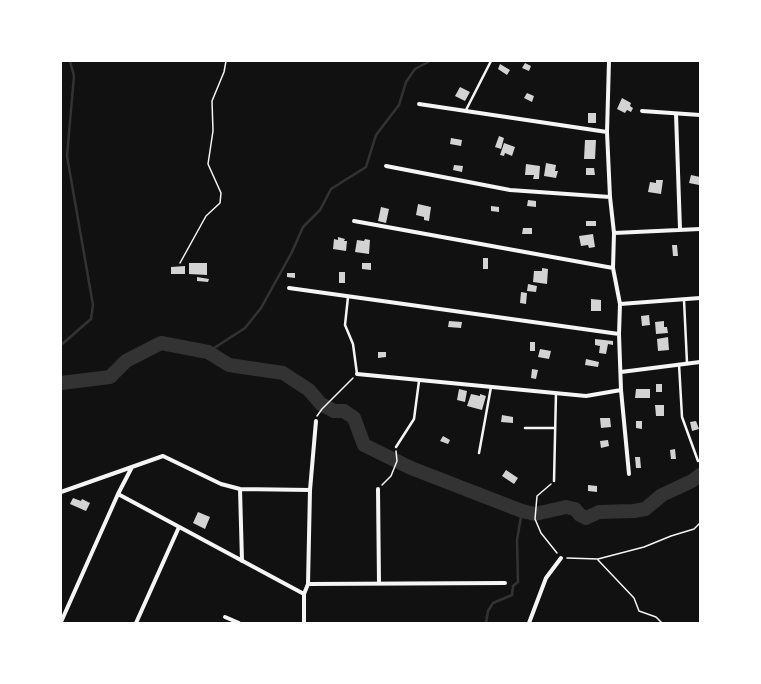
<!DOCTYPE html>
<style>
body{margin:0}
#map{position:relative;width:761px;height:684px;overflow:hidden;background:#111;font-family:Quicksand,sans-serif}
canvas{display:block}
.frame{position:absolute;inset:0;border:62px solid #fff;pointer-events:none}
</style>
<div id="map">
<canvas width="761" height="684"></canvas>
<div class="frame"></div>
</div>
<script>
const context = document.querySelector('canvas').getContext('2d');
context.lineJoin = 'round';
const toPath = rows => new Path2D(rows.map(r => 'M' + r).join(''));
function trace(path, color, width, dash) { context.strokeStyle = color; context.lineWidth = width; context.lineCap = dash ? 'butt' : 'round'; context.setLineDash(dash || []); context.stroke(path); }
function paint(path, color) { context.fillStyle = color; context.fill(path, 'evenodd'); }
trace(toPath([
 [61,345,91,319,93,305,67,156,74,76,70,61],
 [208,352,245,328,261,308,292,252,303,227,320,210,331,189,366,167,376,135,399,105,406,82,415,69,430,61],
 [486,623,488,611,493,603,512,595,513,586,518,582,517,540,522,511]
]), '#333', 2.5);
trace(toPath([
 [61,383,110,377,126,361,161,343,208,352,229,365,283,373,309,390,321,404,334,411,344,411,354,418,364,445,411,468,522,511,535,514,566,507,575,509,580,515,586,518,599,512,634,511,645,509,662,495,692,481,700,475]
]), '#333', 14);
paint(toPath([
 [525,63,531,66,529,71,522,68],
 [500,64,510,70,507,75,498,69],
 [460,87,470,92,465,101,455,96],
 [527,93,534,96,532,102,524,98],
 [622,98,631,103,630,106,633,108,631,112,627,110,625,113,617,109],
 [588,113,596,113,596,123,588,123],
 [499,136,504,138,501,149,495,147],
 [451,138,462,140,461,146,450,144],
 [585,140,596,140,595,159,584,159],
 [504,143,515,147,512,156,505,153,504,156,500,155],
 [546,163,556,165,555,171,558,171,556,178,544,176],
 [526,164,540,166,539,179,533,179,534,175,525,175],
 [454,165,463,166,462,172,453,170],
 [586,168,594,168,595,175,586,175],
 [691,175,700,177,699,185,689,183],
 [656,180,663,180,661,194,648,192,650,182,656,183],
 [528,200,536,201,536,207,527,206],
 [418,204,431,207,429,221,424,220,424,217,416,215],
 [491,206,499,207,499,212,491,211],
 [381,207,389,209,386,223,378,221],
 [586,221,596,221,596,226,586,226],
 [523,228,532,228,532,234,522,234],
 [593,234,595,247,589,248,588,245,581,246,579,236],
 [338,237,345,239,344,241,347,241,346,251,333,249,334,239,338,240],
 [365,239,370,240,369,254,355,252,357,240,364,241],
 [672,245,677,245,678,256,673,256],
 [483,258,488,258,488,269,483,269],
 [189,263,207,263,207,275,189,274],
 [362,263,371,263,371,270,362,269],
 [185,266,185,274,171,274,171,267],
 [542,268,548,269,547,284,533,282,534,271,542,271],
 [339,272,345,272,345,283,339,283],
 [287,273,295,273,295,278,287,277],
 [197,277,209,279,208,282,197,281],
 [528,284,537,286,536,292,527,291],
 [521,292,527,293,526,304,520,303],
 [591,299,601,300,601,311,591,311],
 [649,315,650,325,642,326,641,316],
 [449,321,462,322,461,328,448,327],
 [664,321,664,327,667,327,668,333,656,334,655,322],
 [668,337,669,350,658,351,657,339],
 [595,339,613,341,613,345,608,344,606,354,599,353,600,346,595,345],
 [530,342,535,342,535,351,530,351],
 [540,349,551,351,549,359,538,357],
 [378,352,386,352,386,357,378,358],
 [586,359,599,362,598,367,585,365],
 [532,369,538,370,536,379,531,378],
 [656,384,662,384,662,392,656,392],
 [459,389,467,391,465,402,457,400],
 [636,389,650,389,650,398,635,398],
 [471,394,480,396,480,394,486,396,482,410,467,406],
 [655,405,664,405,664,416,656,416],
 [502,415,513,417,513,423,501,422],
 [600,418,610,418,611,427,601,428],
 [636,421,642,421,642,429,636,428],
 [696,421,699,429,692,431,690,422],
 [443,436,450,440,448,444,440,441],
 [608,440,609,446,601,448,600,441],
 [675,449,676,459,671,459,670,450],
 [635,457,640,457,641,468,636,468],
 [506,470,518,478,514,484,502,476],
 [588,485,597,486,597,492,588,491],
 [73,498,81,501,82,499,90,503,86,511,70,504],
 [198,512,210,517,205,529,193,523]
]), '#d3d3d3');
trace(toPath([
 [180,263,206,216,220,203,221,193,208,164,213,131,212,101,224,72,226,61],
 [317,416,322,409,353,378],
 [551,484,537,496,535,519,541,533,557,553],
 [382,485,391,476,397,461,396,451],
 [567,558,598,559,644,547,671,536,694,529,700,523],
 [598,560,634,598,639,611,656,617,662,623]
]), '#f5f5f5', 1.5);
trace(toPath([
 [466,110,491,61],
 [348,297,345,325,353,344,357,374],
 [684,300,687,363],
 [679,364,682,417,698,461],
 [525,428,555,428],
 [396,447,414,419,419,381],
 [479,453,491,387],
 [554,481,556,393]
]), '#f5f5f5', 2.5);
trace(toPath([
 [609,61,607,132,610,197,614,233,613,268,620,304,619,334,621,390,629,474],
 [419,104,607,132],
 [642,111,700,115],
 [676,114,680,229],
 [386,166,510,190,610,197],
 [354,221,613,268],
 [614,233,700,229],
 [289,288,619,334],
 [620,304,700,298],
 [621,372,700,362],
 [357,374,586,396,621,390],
 [240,489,242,561],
 [378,489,379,583],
 [61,492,163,456,221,484,240,489,310,490],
 [118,494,304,594],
 [308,584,505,583],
 [225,617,239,623],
 [61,622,118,494,132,467],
 [136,623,179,527],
 [304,623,304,594,308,584,310,490,316,421],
 [529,623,546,578,561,558]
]), '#f5f5f5', 4);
</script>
